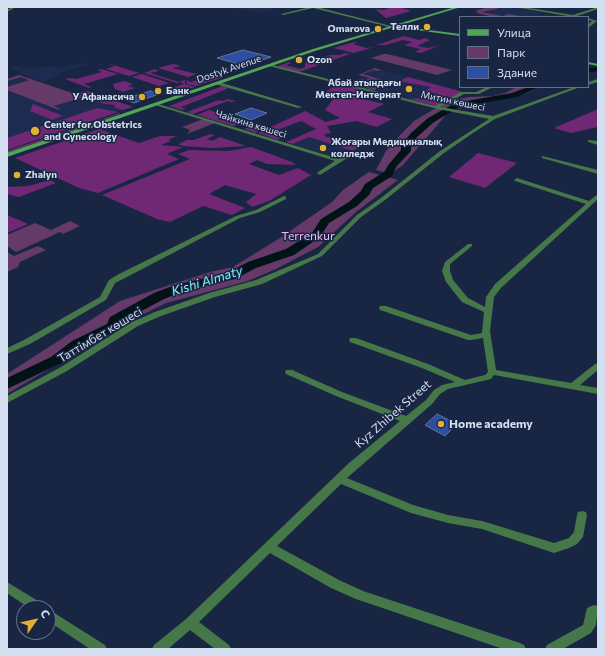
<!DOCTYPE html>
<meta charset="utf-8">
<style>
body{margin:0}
#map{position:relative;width:605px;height:656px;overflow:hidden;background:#192643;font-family:Commissioner,sans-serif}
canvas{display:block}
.frame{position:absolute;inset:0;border:8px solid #d4def1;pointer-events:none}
.legend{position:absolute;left:459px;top:16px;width:130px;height:72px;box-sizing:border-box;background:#192643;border:1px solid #647089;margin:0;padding:5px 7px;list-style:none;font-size:12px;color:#d4def1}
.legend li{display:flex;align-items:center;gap:8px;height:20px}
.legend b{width:20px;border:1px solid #647089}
.north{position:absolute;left:16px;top:600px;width:40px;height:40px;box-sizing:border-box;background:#192643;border:1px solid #647089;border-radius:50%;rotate:56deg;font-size:11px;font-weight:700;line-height:16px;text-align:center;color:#d4def1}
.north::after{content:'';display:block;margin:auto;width:14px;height:18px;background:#e1af34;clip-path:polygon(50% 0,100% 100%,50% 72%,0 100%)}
</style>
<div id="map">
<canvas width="605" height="656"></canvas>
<div class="frame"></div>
<ul class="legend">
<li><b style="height:5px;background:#52a457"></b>Улица</li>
<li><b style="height:11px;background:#653a68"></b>Парк</li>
<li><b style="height:11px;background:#2d4ea2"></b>Здание</li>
</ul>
<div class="north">С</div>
</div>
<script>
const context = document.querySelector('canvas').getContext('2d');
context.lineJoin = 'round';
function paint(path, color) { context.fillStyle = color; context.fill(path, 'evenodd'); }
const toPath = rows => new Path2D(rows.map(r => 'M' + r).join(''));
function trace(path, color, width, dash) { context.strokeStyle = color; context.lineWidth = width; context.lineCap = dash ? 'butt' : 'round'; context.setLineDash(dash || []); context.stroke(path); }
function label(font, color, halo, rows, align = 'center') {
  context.font = font + ' Commissioner,sans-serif'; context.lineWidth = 3; context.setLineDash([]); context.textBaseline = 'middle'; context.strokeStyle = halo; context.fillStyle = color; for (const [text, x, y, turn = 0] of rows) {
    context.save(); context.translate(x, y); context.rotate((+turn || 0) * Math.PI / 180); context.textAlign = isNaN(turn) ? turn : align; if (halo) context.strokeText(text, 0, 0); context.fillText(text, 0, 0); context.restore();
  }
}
paint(toPath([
 [232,7,282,7,264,12,243,10],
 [491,7,514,7,544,12,540,14,552,16,494,17,476,13],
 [84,63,89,64,58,74,61,75,43,82,10,68,16,66,27,69,51,66,57,68],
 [375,68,463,92,436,106,350,84,365,77,358,75],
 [19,75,104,104,127,108,7,150,7,79],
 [309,137,353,151,338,159,293,144]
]), '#1c2b4f');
paint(toPath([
 [488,7,498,7,497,9,481,12,503,16,509,14,520,16,494,17,476,13,478,12,475,11],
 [383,54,387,54,452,70,437,75,371,58],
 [375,68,381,70,378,71,373,70,363,74,392,83,383,87,379,86,382,87,374,90,350,84,363,78,364,78,357,83,362,85,368,83,378,86,363,81,370,78,358,75],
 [19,75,84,97,54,106,60,109,59,110,7,90,7,87,29,80,21,77,7,81,7,79],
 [517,87,540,87,527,93,453,110,439,107,453,100,469,97,493,96,505,93],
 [436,108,452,111,446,115,403,165,390,174,376,170,386,151,401,134,414,121],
 [120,113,120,114,7,153,7,151],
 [203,119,215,123,187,134,190,130,182,127],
 [369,172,398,180,356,212,318,247,276,269,248,281,166,303,128,322,7,394,7,374,120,301,210,272,233,267,280,238,332,202,343,190],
 [70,221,80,226,63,234,60,232,16,252,7,246,7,235,35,223,51,230],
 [38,246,46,250,20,262,18,267,7,272,7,252,14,256]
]), '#653a68');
paint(toPath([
 [392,7,405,7,402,8,411,11,386,18,375,9,383,10],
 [404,36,419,40,425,38,430,40,417,46,428,48,440,45,421,53,415,52,420,49,404,45,413,42,403,40,386,45,376,45],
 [354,42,357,42,353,44,367,48,374,47,354,53,333,48],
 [345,53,350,54,299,72,278,66,289,62,291,63,286,65,300,69,305,67,305,63,330,55,340,55],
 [108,64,110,64,139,73,129,76,106,69,115,66],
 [173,64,181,66,172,68,197,74,188,77,158,68],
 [101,69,118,74,84,84,91,87,89,88,65,79,71,78,76,79,102,72,98,70],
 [155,69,159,71,150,73,179,82,185,80,185,84,195,87,177,93,167,90,184,84,180,82,177,83,144,73],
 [142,74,169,83,159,86,132,77],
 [213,75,221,78,196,86,187,84,186,80,191,82],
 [408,77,463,92,436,106,409,99,420,98,419,99,426,100,438,94,425,91,431,87,399,81],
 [124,81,133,84,128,86,135,88,123,92,115,89,113,84],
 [340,84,364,90,352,96,384,104,368,112,392,119,377,127,356,121,327,126,331,133,324,134,326,137,333,137,336,141,361,146,353,151,309,137,293,144,286,142,316,129,301,121,269,133,280,138,278,140,258,133,305,111,326,122,340,118,325,110,333,99,322,95,331,88],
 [223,86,229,88,181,107,186,109,182,110,169,106],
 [86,91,91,92,133,107,122,110,114,107,115,105,104,104,75,94],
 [228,99,236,101,231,102,228,101,193,114,187,112,219,100,222,101],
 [33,104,63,116,52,120,30,111],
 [97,108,118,112,7,150,7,138],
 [598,109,598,127,571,133,554,128],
 [209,110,261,127,256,133,244,129,249,127,240,124,233,126,197,115],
 [99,129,139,143,160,136,177,136,168,140,171,141,161,145,183,147,167,154,179,159,98,193,79,188,15,158],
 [210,134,215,135,207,139,212,141,220,137,246,146,213,148,183,146,178,144,187,140,194,140],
 [251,147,292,162,296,165,267,164,257,160,249,164,279,175,298,168,311,175,269,201,252,207,246,202,256,194,225,185,209,194,245,208,232,215,203,206,170,222,157,219,102,195,190,159,178,154,189,150,228,151],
 [478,153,517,163,485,188,449,177],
 [50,180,56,183,19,197,7,194,7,187,28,186],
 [7,215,28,224,7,233]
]), '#702875');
paint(toPath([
 [598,67,598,71,588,72,588,68,598,67],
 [528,87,539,87,517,97,460,107,434,122,417,137,411,145,411,151,396,167,392,176,373,188,369,195,357,206,329,223,320,237,294,255,256,268,235,279,184,291,164,299,121,322,118,329,82,347,61,363,7,389,7,378,51,357,72,341,107,324,110,317,154,293,175,285,227,273,248,262,286,249,312,233,321,219,349,202,361,191,365,184,384,172,389,164,401,150,401,145,411,133,428,118,455,103,512,93,528,87]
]), '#011316');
const building = toPath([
 [243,50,271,57,245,66,217,58,243,50],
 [150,91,159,94,134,103,125,99,150,91],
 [251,108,267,113,251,120,235,114,251,108],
 [437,414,457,424,445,436,425,425,437,414]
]);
paint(building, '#2d4ea2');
trace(building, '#637496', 1);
paint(toPath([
 [12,7,16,7,7,12,7,10,12,7],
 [310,7,317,7,395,27,393,28,313,8,283,15,281,14,310,7],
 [515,7,523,7,573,15,598,7,598,9,577,16,581,17,573,17,515,7],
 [588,18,597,21,588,28,588,25,592,21,588,20,588,18],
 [269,64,435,106,461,92,476,92,487,87,493,87,479,94,464,94,440,107,493,116,574,87,580,87,495,119,473,133,444,153,385,200,361,217,322,256,262,284,215,297,161,316,138,326,67,371,7,403,7,396,61,367,132,322,155,312,209,293,256,280,318,254,357,215,381,198,440,151,489,119,438,109,269,66,269,64],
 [598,79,598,82,588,85,588,82,598,79],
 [215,82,219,82,302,107,298,108,215,84,215,82],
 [155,103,339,159,352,151,357,152,320,175,317,173,318,172,335,161,155,105,155,103],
 [588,140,598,141,598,145,588,142,588,140],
 [542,156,598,170,598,174,542,158,542,156],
 [517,178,589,201,598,194,598,199,501,288,494,297,490,331,496,370,571,383,595,364,598,363,598,370,580,385,598,388,598,394,494,375,491,379,448,389,440,394,432,404,347,478,413,505,448,515,482,521,554,543,569,538,574,532,577,515,578,512,582,511,586,512,587,515,583,537,577,544,569,548,554,553,482,529,448,523,411,513,341,484,277,546,339,580,363,591,520,643,524,645,526,649,503,649,356,599,331,588,270,553,199,622,229,645,231,649,215,649,190,630,168,649,152,649,154,645,186,619,349,463,400,421,336,396,286,374,285,372,286,370,292,370,342,392,406,416,426,400,434,390,442,385,455,382,422,368,350,342,349,340,350,338,356,338,428,364,465,380,485,375,488,372,483,338,471,340,468,340,380,310,379,308,380,306,386,306,471,335,482,333,484,312,462,302,446,282,442,271,445,262,468,244,472,244,472,246,450,264,450,271,453,280,468,298,485,307,486,297,495,284,586,204,515,181,514,180,517,178],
 [284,196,286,197,286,199,260,212,240,218,125,278,115,283,106,300,30,344,7,354,7,348,24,340,100,297,109,280,119,274,236,216,256,210,284,196],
 [7,582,43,604,45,608,29,608,7,593,7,582],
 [594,605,598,606,598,616,597,616,596,625,591,633,563,649,545,649,547,645,583,625,587,608,594,605],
 [48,609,105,645,107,649,90,649,48,621,48,609]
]), '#467748');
paint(toPath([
 [455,7,461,7,398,26,460,34,460,36,394,27,315,51,7,157,7,153,313,49,455,7],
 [588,62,598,64,598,66,588,64,588,62]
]), '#52a457');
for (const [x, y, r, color] of [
 [427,27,4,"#e1af34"],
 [378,29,4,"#e1af34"],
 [299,60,4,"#e1af34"],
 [409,89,4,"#e1af34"],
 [158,91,4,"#e1af34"],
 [142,97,4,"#e1af34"],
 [35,131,5,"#e1af34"],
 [323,148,4,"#e1af34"],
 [17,175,4,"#e1af34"],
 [441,424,4,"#e1af34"]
]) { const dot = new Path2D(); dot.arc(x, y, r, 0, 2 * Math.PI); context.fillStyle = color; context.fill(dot); trace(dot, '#192643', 1.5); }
label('bold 10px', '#d4def1', '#192643', [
 ["Телли",419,27,"right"],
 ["Omarova",370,29,"right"],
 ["Ozon",307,60],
 ["Абай атындағы",401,83,"right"],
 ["Мектеп-Интернат",401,95,"right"],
 ["Банк",166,91],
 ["У Афанасича",134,97,"right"],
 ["Center for Obstetrics",44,125],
 ["and Gynecology",44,137],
 ["Жоғары Медициналық",331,142],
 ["колледж",331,154],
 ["Zhalyn",25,175]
], 'left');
label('10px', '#d4def1', '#192643', [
 ["Dostyk Avenue",229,69,-19],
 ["Митин көшесі",453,101,12],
 ["Чайкина көшесі",251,124,17]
]);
label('12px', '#f6bcf8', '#192643', [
 ["Terrenkur",308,236]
]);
label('12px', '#d4def1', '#192643', [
 ["Таттімбет көшесі",100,335,-31],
 ["Kyz Zhibek Street",393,414,-41]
]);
label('bold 12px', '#d4def1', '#192643', [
 ["Home academy",449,424]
], 'left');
label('italic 13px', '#7feefa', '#192643', [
 ["Kіshі Almaty",207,281,-17]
]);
</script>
